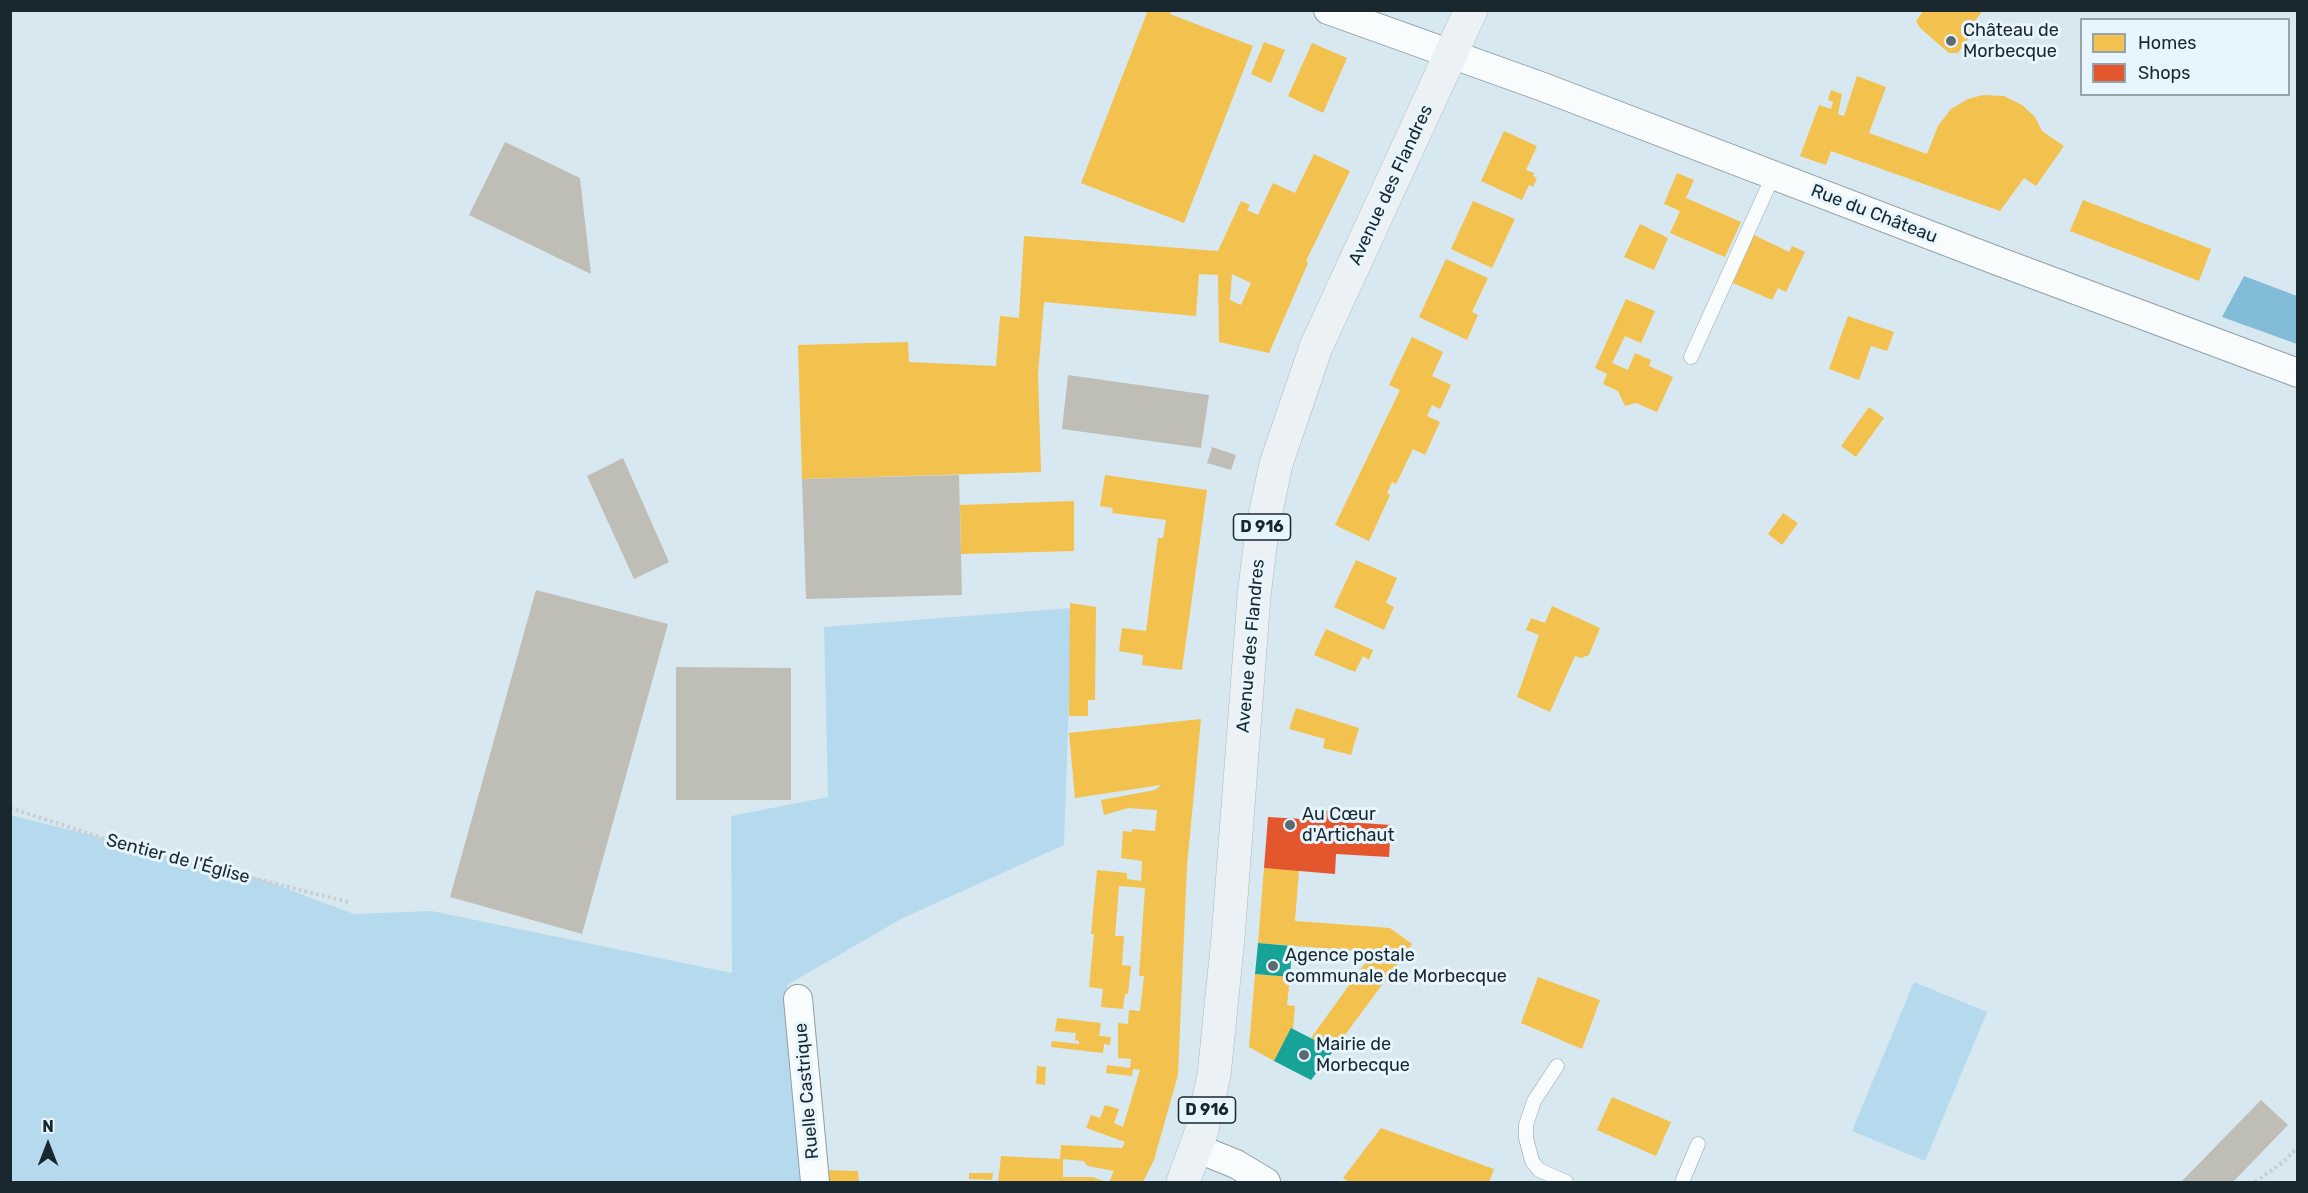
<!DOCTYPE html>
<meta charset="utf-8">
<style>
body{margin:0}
#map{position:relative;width:2308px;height:1193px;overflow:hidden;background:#d8e8f0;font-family:Rubik,sans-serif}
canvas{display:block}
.frame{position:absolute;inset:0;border:12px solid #19272e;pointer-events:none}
.legend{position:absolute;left:2080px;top:18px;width:210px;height:78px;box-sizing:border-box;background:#e7f6fe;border:2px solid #95a3ab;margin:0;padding:8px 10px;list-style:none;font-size:18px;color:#19272e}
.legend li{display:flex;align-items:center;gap:12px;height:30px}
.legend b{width:30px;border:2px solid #95a3ab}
.north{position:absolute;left:18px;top:1115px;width:60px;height:60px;-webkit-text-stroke:4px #e7f6fe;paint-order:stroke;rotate:0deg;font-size:16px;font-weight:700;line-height:24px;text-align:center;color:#19272e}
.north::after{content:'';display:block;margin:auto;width:21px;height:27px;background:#19272e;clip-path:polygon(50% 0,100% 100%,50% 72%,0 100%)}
</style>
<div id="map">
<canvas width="2308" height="1193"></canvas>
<div class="frame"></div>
<ul class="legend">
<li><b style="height:16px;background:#f2c14e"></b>Homes</li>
<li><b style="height:16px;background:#e4572e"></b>Shops</li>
</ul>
<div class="north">N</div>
</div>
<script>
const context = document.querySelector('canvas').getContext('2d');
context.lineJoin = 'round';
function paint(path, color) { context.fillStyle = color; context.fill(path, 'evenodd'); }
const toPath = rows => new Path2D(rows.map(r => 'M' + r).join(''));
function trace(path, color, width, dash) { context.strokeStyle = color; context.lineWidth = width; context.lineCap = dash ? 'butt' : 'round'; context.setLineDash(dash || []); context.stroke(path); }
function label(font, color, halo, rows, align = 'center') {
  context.font = font + ' Rubik,sans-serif'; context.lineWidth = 6; context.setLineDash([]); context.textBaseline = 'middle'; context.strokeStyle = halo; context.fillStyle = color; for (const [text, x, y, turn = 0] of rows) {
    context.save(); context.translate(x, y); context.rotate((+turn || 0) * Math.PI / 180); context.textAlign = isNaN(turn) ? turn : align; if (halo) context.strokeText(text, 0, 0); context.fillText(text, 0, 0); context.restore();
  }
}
paint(toPath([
 [1072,608,1064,845,901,919,787,985,800,1182,61,1182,57,1180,55,1182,11,1182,10,815,250,875,354,914,432,911,732,973,731,816,828,797,824,627],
 [1914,982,1987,1012,1925,1161,1852,1131]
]), '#b6daed');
paint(toPath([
 [2244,276,2297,296,2297,344,2222,317]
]), '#83bcd8');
paint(toPath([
 [1148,10,1171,10,1170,14,1253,46,1184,223,1081,183],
 [1924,10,1983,10,1975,21,1978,26,1958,53,1949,53,1920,28,1916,21],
 [1264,42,1285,50,1271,83,1251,74],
 [1312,43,1347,58,1323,113,1288,96],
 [1857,76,1886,87,1869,133,1927,154,1938,126,1951,109,1968,99,1983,95,2004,96,2022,105,2035,117,2042,131,2064,146,2036,186,2024,178,2000,211,1831,151,1826,165,1800,156,1819,105,1831,109,1833,102,1828,100,1831,90,1842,94,1838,114,1844,116],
 [1504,131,1537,146,1526,170,1534,173,1533,176,1537,178,1533,187,1529,185,1522,200,1481,181],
 [1314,154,1350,171,1306,261,1308,263,1269,353,1219,342,1218,275,1199,274,1196,316,1044,302,1038,374,1041,472,802,479,798,345,908,342,909,362,996,366,1000,316,1019,318,1024,236,1218,251,1241,201,1250,205,1247,210,1258,215,1273,183,1295,193],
 [1232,274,1251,283,1241,305,1230,300],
 [1677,173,1694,180,1686,198,1741,222,1725,257,1670,233,1680,211,1664,204],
 [2083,200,2211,249,2199,281,2070,231],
 [1473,201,1515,219,1492,268,1451,249],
 [1640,224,1668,238,1654,270,1624,257],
 [1754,235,1789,252,1792,246,1805,252,1786,292,1778,288,1772,300,1733,283],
 [1446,259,1488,278,1472,312,1478,315,1467,340,1419,317],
 [1626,299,1655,311,1641,343,1625,336,1612,363,1628,370,1635,353,1651,360,1649,366,1673,377,1657,412,1636,403,1625,406,1618,391,1603,384,1607,374,1595,368],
 [1848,316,1894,332,1887,351,1871,346,1859,380,1829,369],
 [1412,337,1443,352,1432,376,1451,385,1440,409,1432,405,1427,416,1440,422,1425,455,1413,449,1396,484,1392,482,1387,493,1390,495,1369,541,1335,525,1400,390,1389,385],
 [1869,407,1884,418,1856,457,1841,446],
 [1105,475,1207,490,1182,670,1142,665,1143,655,1119,651,1122,628,1146,631,1158,538,1163,538,1166,520,1112,513,1113,508,1100,506],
 [1074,501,1074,551,961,554,960,505],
 [1783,513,1798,523,1782,545,1768,534],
 [1356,560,1397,578,1386,603,1394,607,1384,630,1334,607],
 [1070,603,1096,607,1095,700,1088,700,1088,716,1069,716],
 [1552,606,1600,628,1589,655,1581,658,1575,656,1550,712,1517,697,1539,635,1526,630,1531,618,1545,623],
 [1326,629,1373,650,1369,660,1363,656,1355,672,1314,655],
 [1296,708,1359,728,1351,755,1323,748,1325,739,1289,729],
 [1201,719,1187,866,1178,1075,1154,1160,1143,1182,1109,1182,1114,1171,1088,1166,1083,1161,1063,1159,1063,1177,1093,1177,1106,1182,998,1182,1001,1156,1060,1159,1061,1145,1122,1148,1125,1142,1086,1128,1091,1115,1100,1118,1105,1105,1119,1109,1114,1123,1123,1127,1140,1070,1133,1069,1132,1076,1106,1073,1107,1065,1130,1068,1131,1059,1118,1058,1118,1023,1128,1024,1129,1010,1140,1011,1144,976,1139,976,1145,888,1119,886,1115,936,1124,936,1122,965,1131,966,1128,994,1125,994,1123,1009,1101,1007,1103,989,1089,987,1094,934,1091,934,1097,870,1127,873,1127,879,1141,881,1142,861,1121,858,1123,831,1132,832,1132,829,1155,831,1157,810,1128,808,1104,815,1101,800,1155,790,1161,785,1075,798,1069,733],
 [1264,868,1299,870,1295,921,1390,928,1412,944,1334,1050,1311,1038,1373,952,1258,943],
 [1255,974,1290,977,1287,1005,1295,1006,1293,1029,1274,1061,1249,1047],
 [1538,977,1600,1000,1582,1049,1521,1023],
 [1057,1018,1101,1023,1099,1036,1111,1037,1110,1045,1104,1044,1103,1053,1051,1047,1052,1041,1079,1044,1079,1041,1075,1040,1076,1033,1055,1031],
 [1037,1066,1046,1067,1045,1085,1036,1084],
 [1612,1097,1671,1122,1656,1156,1597,1130],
 [1381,1128,1494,1169,1489,1182,1349,1182,1343,1178],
 [822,1170,858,1171,859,1182,823,1182],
 [969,1173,993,1173,992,1180,969,1179]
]), '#f2c14e');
paint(toPath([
 [1320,810,1331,811,1330,821,1391,825,1389,857,1336,854,1335,874,1264,868,1268,817,1319,820]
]), '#e4572e');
paint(toPath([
 [1258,943,1292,946,1290,977,1255,974],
 [1291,1028,1334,1050,1311,1080,1274,1061]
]), '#17a398');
paint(toPath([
 [505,142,580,178,591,274,469,215],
 [1068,375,1209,395,1201,448,1062,429],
 [1212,447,1236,455,1231,470,1207,463],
 [623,458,669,562,634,579,587,476],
 [959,475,962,595,806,599,802,479],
 [536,590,668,624,582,934,450,897],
 [676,667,791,668,791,800,676,800],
 [2261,1100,2288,1125,2233,1182,2181,1182]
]), '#bfbeb6');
const lane = toPath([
 [1691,357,1773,176],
 [1557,1066,1534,1101,1526,1125,1526,1138,1532,1161,1539,1170,1566,1182],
 [1682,1182,1698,1144]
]);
const street = toPath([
 [1328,10,1543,87,1995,260,2298,373],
 [798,999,815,1182],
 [1196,1148,1236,1164,1266,1182]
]);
const primary = toPath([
 [1183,1182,1202,1130,1214,1075,1228,938,1254,596,1262,530,1276,464,1316,347,1471,10]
]);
trace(lane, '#919fa6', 15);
trace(street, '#919fa6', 30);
trace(primary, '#abb9c1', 34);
trace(toPath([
 [10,808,133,848,348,902],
 [2255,1182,2282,1163,2298,1147]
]), '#cacfd2', 4, [3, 3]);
trace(lane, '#f9fcfd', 14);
trace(street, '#f9fcfd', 28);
trace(primary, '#ecf1f5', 33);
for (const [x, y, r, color] of [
 [1951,41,6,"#5c6b72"],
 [1290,825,6,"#5c6b72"],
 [1273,966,6,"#5c6b72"],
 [1304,1055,6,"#5c6b72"]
]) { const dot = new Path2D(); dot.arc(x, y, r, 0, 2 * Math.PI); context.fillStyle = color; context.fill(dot); trace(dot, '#e7f6fe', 2); }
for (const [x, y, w] of [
 [1262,527,57],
 [1207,1110,57]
]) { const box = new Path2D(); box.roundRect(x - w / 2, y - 13, w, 26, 4.5); context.fillStyle = '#e7f6fe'; context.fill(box); trace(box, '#19272e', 1.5); }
label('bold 16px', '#19272e', null, [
 ["D 916",1262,527],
 ["D 916",1207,1110]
]);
label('18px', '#19272e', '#e7f6fe', [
 ["Château de",1963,31],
 ["Morbecque",1963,52],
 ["Au Cœur",1302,815],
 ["d'Artichaut",1302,836],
 ["Agence postale",1285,956],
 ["communale de Morbecque",1285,977],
 ["Mairie de",1316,1045],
 ["Morbecque",1316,1066]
], 'left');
label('18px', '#19272e', '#e7f6fe', [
 ["Avenue des Flandres",1391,185,-65],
 ["Rue du Château",1874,214,21],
 ["Avenue des Flandres",1251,646,-85],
 ["Sentier de l'Église",178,859,15],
 ["Ruelle Castrique",807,1091,-95]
]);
</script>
